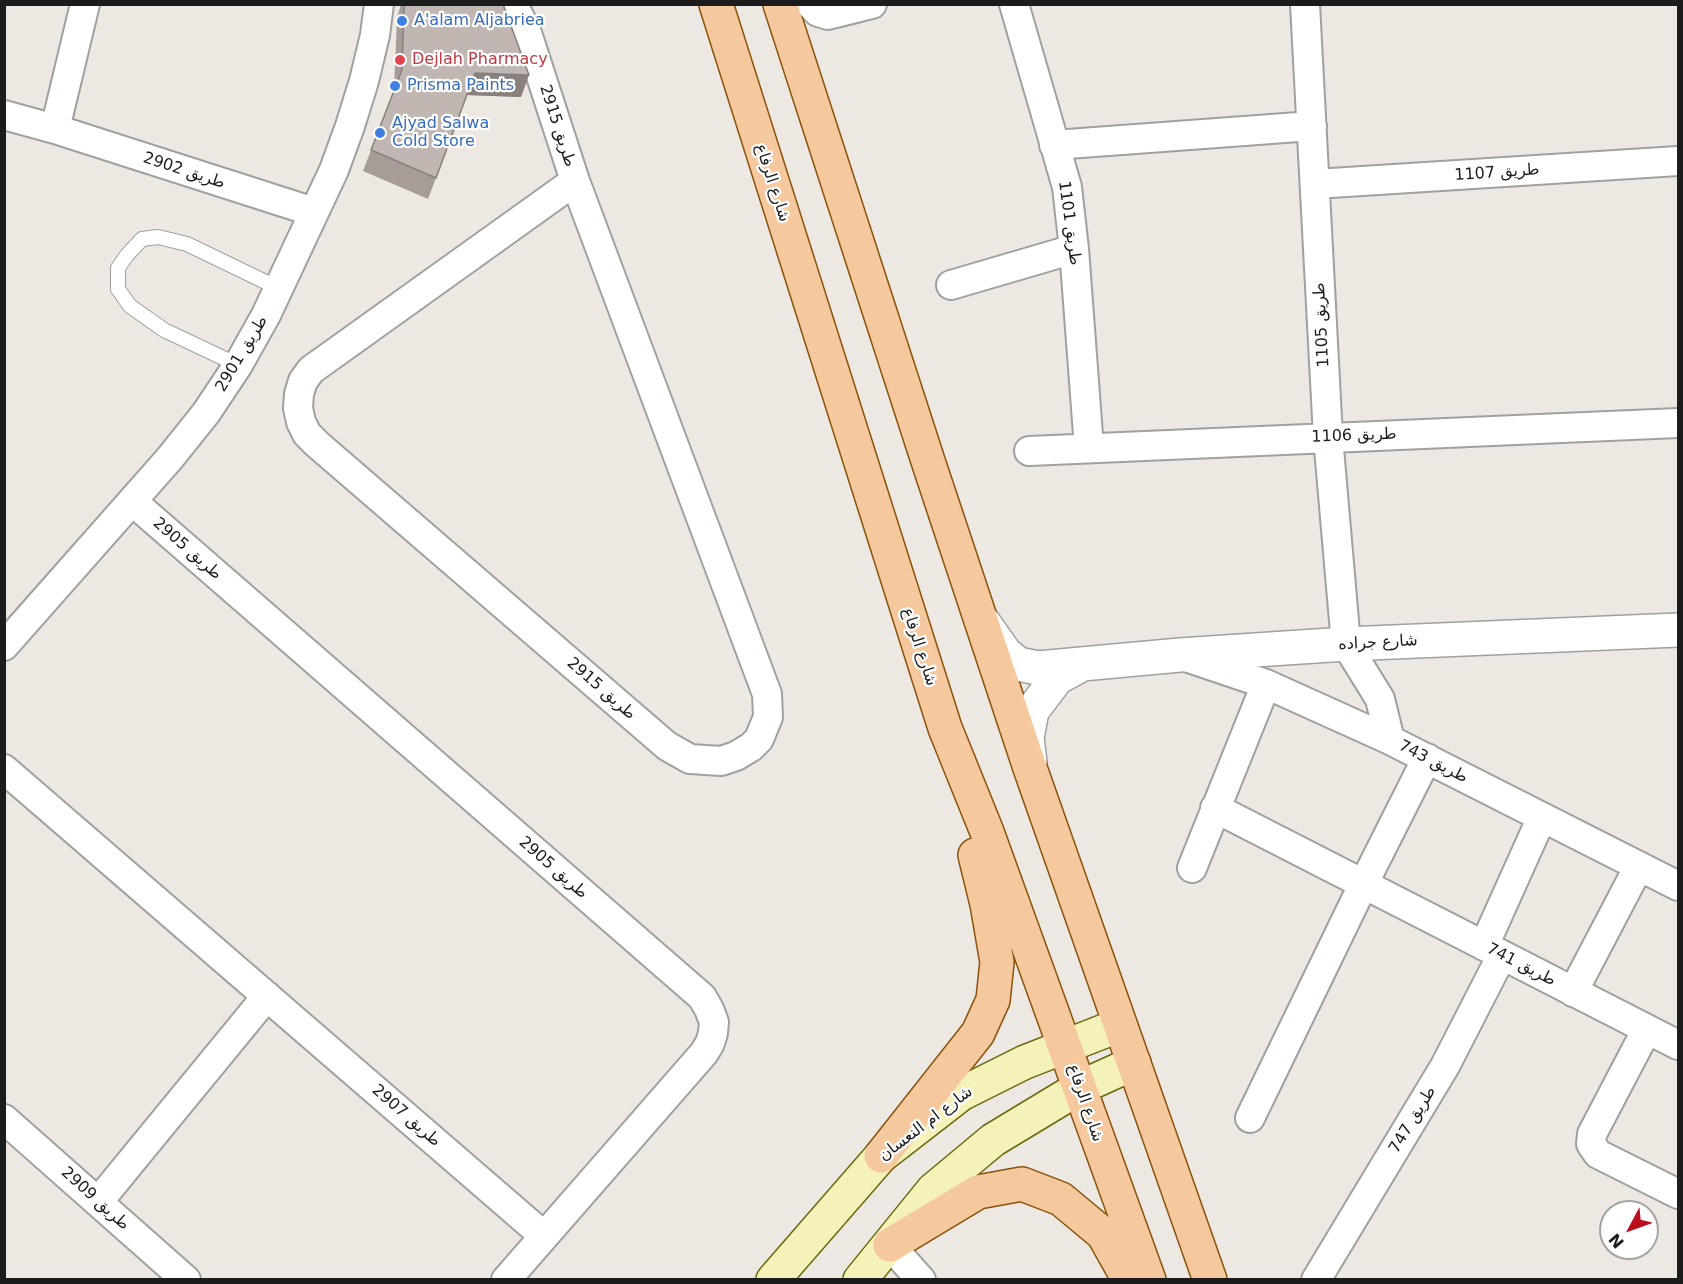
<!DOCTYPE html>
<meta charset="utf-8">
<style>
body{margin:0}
#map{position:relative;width:1683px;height:1284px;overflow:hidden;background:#ede8e2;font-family:"DejaVu Sans",sans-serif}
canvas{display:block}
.frame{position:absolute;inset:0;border:6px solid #1c1c1c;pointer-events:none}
.north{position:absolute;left:1599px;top:1200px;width:60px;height:60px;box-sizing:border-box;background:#fff;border:2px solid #a4a4a4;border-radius:50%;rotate:229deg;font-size:16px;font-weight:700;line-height:24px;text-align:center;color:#1c1c1c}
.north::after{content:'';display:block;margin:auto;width:21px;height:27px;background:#ba0d1d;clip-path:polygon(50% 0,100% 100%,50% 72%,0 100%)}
</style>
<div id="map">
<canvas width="1683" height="1284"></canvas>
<div class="frame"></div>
<div class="north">N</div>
</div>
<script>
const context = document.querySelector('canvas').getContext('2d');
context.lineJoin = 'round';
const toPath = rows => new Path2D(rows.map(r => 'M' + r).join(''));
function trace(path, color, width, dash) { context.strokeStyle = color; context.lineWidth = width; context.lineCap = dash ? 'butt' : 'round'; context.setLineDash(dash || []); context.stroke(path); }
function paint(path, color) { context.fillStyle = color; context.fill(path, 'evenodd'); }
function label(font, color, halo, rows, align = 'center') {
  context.font = font + ' "DejaVu Sans",Cairo,sans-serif'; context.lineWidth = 4.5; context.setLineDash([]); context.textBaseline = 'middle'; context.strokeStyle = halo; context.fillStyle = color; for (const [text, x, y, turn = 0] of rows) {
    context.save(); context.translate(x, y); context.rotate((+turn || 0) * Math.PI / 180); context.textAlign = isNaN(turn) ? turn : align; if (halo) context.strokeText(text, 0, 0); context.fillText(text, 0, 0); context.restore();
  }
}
const service = toPath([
 [238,365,164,330,130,306,118,289,118,268,127,255,142,239,158,237,187,244,278,288]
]);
const minor = toPath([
 [513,4,526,30,575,181,767,694,768,717,759,739,751,747,736,756,721,761,690,759,667,746,317,444,307,434,301,422,298,408,299,394,303,381,311,370,575,181],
 [810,4,818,12,828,15,872,4],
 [1014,4,1067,187,1074,249,1089,448],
 [1305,4,1328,437,1346,644,1380,699,1390,740],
 [4,115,55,129,314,212],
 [55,129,85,4],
 [1054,145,1312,126],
 [1315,184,1678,161],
 [951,285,1074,249],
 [1029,451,1678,423],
 [132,501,702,997,709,1009,714,1022,713,1033,710,1043,704,1053,506,1280],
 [4,646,170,458,206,413,238,365,266,315,334,170,350,126,364,81,375,35,379,4],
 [1186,657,1266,684,1390,740,1678,886],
 [4,769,544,1236],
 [1215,808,1678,1045],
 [1192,868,1266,684],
 [1484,946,1542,817],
 [1573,992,1639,866],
 [1647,1029,1592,1134,1591,1144,1598,1154,1678,1194],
 [1250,1118,1363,885,1427,758],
 [4,1119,186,1280],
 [98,1202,267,996],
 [890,1245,921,1280],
 [1316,1280,1445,1066,1502,955]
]);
const tertiary = toPath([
 [984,623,1005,653,1018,664,1038,668,1180,655,1346,644,1678,630],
 [1030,762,1027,738,1032,711,1057,678,1079,666]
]);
const secondary = toPath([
 [773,1280,881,1156,961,1094,1025,1062,1120,1025],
 [860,1280,933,1190,993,1140,1079,1088,1134,1063]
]);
const primary = toPath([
 [716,4,945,728,987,832,1149,1280],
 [780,4,928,461,1030,768,1210,1280],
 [881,1156,978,1033,993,1000,997,962,987,904,975,855],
 [890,1245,978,1192,1022,1184,1061,1199,1103,1234,1129,1280]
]);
trace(service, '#a0a0a0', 16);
trace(minor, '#a0a0a0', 32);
trace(tertiary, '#a0a0a0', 36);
trace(secondary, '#686a0c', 36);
trace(primary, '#8a530a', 36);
trace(service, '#fff', 14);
trace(minor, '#fff', 28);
trace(tertiary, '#fff', 33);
trace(secondary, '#f4f2b8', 33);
trace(primary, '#f5c89e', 33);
paint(toPath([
 [401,4,503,4,521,97,467,95,428,199,363,171,394,90,397,18]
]), '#a69d99');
paint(toPath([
 [475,73,529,75,521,97,467,95,428,199]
]), '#87807d');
const building = toPath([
 [404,4,503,4,529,75,475,73,436,178,371,150,402,70,404,4]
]);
paint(building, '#c1b7b2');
trace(building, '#87807d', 1.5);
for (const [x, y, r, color] of [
 [402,21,6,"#3f7fe0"],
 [400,60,6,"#e0444e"],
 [395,86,6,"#3f7fe0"],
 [380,133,6,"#3f7fe0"]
]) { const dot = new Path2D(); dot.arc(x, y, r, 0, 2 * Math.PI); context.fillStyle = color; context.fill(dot); trace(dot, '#fff', 2); }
label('16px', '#366cbe', '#fff', [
 ["A'alam Aljabriea",414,21],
 ["Prisma Paints",407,86],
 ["Ajyad Salwa",392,124],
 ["Cold Store",392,142]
], 'left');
label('16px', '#be3a42', '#fff', [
 ["Dejlah Pharmacy",412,60]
], 'left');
label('16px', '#1c1c1c', '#fff', [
 ["طريق 2915",557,126,72],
 ["طريق 2902",184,171,18],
 ["طريق 1107",1497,173,-4],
 ["شارع الرفاع",772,183,72],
 ["طريق 1101",1069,223,82],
 ["طريق 1105",1322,325,-93],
 ["طريق 2901",242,354,-59],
 ["طريق 1106",1354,436,-2],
 ["طريق 2905",187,549,41],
 ["شارع جراده",1378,643,-3],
 ["شارع الرفاع",919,647,72],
 ["طريق 2915",601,689,41],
 ["طريق 743",1433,762,27],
 ["طريق 2905",553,868,41],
 ["طريق 741",1521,965,27],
 ["شارع الرفاع",1085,1103,71],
 ["طريق 2907",406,1116,41],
 ["طريق 747",1413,1120,-59],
 ["شارع ام النعسان",926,1124,-37],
 ["طريق 2909",95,1199,42]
]);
</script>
